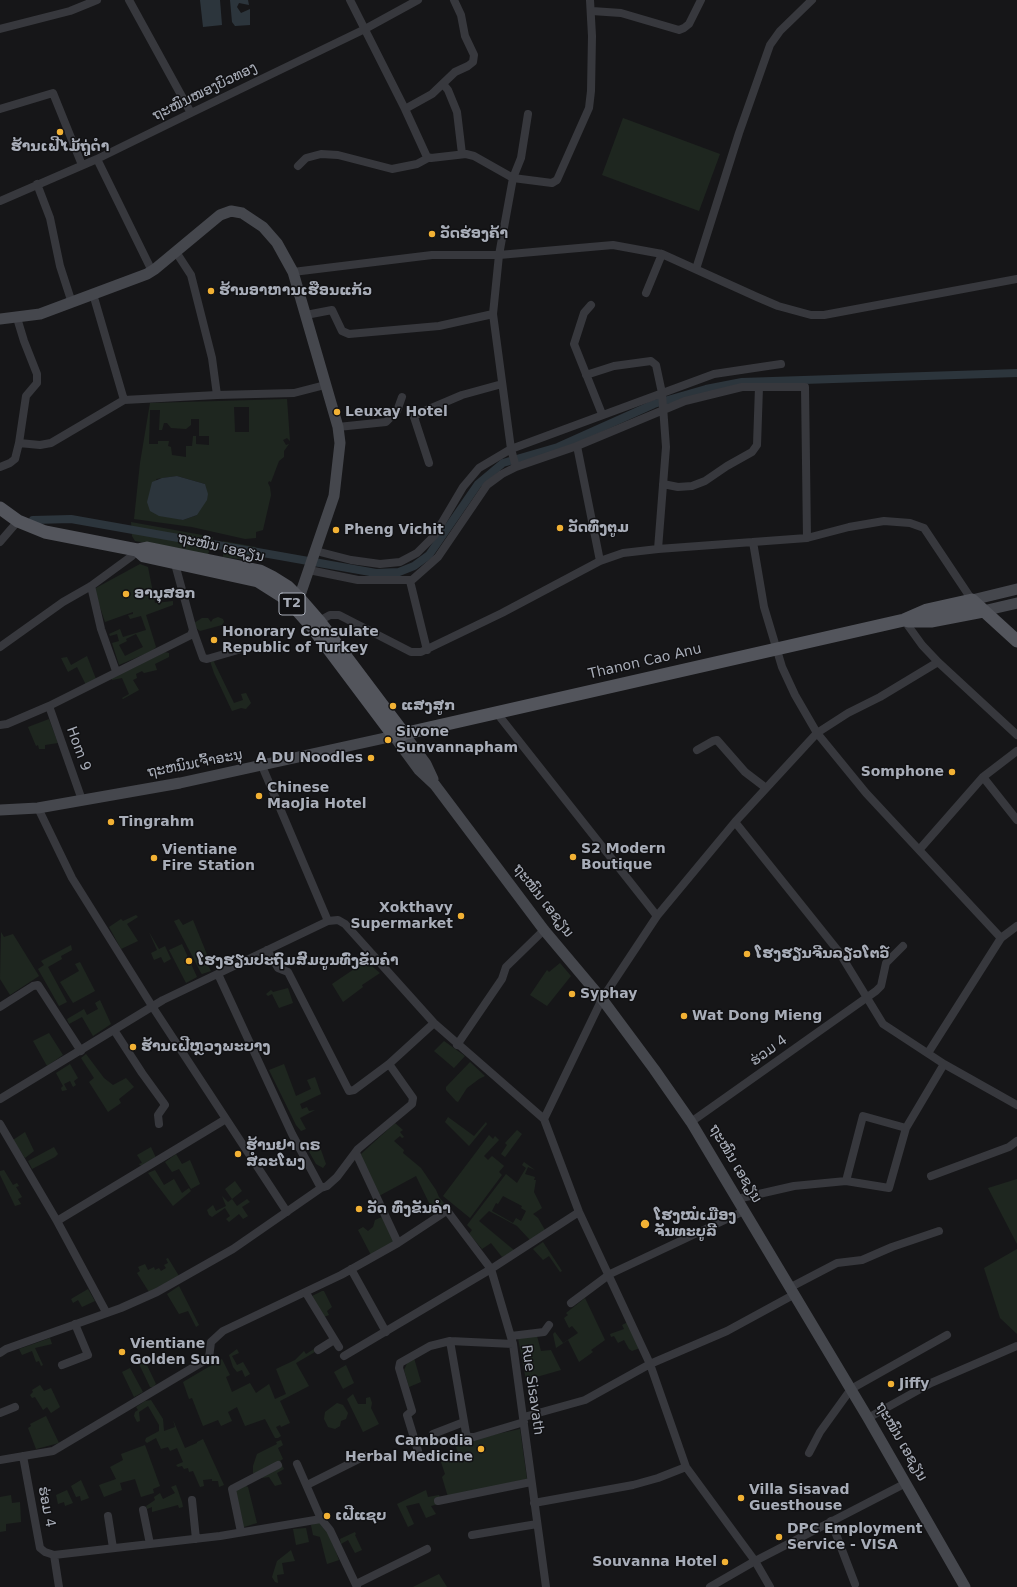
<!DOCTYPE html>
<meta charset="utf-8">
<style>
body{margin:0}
canvas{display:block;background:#161618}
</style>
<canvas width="1017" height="1587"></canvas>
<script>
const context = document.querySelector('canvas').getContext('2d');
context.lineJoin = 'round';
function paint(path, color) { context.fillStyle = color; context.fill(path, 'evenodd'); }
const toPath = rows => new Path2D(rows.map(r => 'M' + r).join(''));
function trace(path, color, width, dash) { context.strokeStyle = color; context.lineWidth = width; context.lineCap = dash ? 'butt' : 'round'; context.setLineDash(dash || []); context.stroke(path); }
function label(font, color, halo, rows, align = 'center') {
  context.font = font + ' "DejaVu Sans","Noto Sans Lao",sans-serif'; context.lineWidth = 3; context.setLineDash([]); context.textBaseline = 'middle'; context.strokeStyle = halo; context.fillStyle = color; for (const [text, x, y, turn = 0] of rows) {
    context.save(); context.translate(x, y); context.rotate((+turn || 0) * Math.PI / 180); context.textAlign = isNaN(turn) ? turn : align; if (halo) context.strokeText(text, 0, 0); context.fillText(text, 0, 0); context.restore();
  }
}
paint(toPath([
 [623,118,720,154,699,211,602,175],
 [287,399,290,441,287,438,283,440,286,445,289,444,284,451,284,457,279,461,271,482,269,481,268,483,270,487,271,495,263,530,256,532,256,538,245,539,192,527,134,519,140,463,150,403],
 [234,407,249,407,249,432,235,432],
 [150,410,160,410,159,430,162,430,164,423,167,423,171,428,186,429,191,425,191,419,199,419,199,436,209,436,209,445,196,444,196,436,193,436,192,446,186,446,186,457,172,455,171,447,168,446,169,441,158,441,158,444,149,444],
 [177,476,205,484,197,515,183,520,175,518,156,479],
 [131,522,213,537,208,555,135,541,132,536],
 [223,541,256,547,254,561,223,557],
 [140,564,148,567,155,603,173,601,173,605,146,615,156,647,152,651,119,665,112,643,119,641,117,634,110,636,109,634,120,629,123,637,146,630,141,616,130,619,128,615,133,614,133,612,105,622,94,589],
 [136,634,143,647,125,656,119,645,127,641,126,639],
 [218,617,223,619,224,622,222,625,200,631,196,628,194,623,202,618,208,618,211,622,213,619],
 [165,652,169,653,169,657,155,664,157,670,144,673,142,671,136,674,137,678,133,680,139,690,123,699,122,698,129,694,122,678,112,680,112,678],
 [87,656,96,679,86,685,77,667,68,672,61,658,67,657,71,665],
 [209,658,216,659,214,662,234,703,243,700,241,694,246,693,251,703,246,709,241,708,232,711,214,673],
 [49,719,58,743,45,745,45,749,39,749,38,745,36,746,28,727],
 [136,915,138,917,127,924,138,941,121,949,109,927,121,919,123,921],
 [179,919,183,925,193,920,208,957,205,960,211,971,202,974,201,973,174,921],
 [1,932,4,937,13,934,39,976,10,995,0,979],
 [149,932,159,949,165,946,171,959,164,963,161,957,154,960,151,953,157,950],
 [182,944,197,977,186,983,169,950],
 [71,945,72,950,61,956,62,959,48,967,67,1002,59,1006,38,969,44,965,41,961],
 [366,961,380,973,362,985,363,987,343,1002,332,984],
 [80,962,95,991,73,1003,60,982,79,971,75,964],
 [560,963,571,976,547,1006,530,995,547,970,549,972],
 [288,988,293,1003,279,1008,272,994,268,996,266,994,271,990,273,992],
 [100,1000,111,1024,93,1036,82,1017,69,1024,67,1019,84,1009,87,1015,98,1009,95,1003],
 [49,1033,63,1055,47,1066,33,1041],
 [444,1041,465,1056,454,1068,434,1051],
 [86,1054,104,1078,113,1085,126,1078,134,1087,119,1099,121,1103,108,1112,89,1082,94,1078,81,1058],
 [470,1062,485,1076,479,1079,467,1088,458,1102,456,1101,446,1090,446,1087],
 [70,1064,78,1078,74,1081,76,1085,73,1087,70,1081,64,1084,67,1090,62,1091,61,1088,63,1086,56,1073],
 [284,1064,296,1096,311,1089,307,1080,315,1077,321,1094,300,1104,302,1109,307,1107,309,1111,315,1110,300,1118,306,1129,301,1131,296,1125,269,1070],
 [448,1117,474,1136,486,1122,487,1124,469,1146,445,1122],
 [395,1123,403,1130,400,1132,404,1137,402,1138,400,1136,394,1141,404,1150,403,1153,421,1168,436,1190,439,1197,449,1209,429,1215,426,1212,431,1207,416,1176,379,1196,362,1160,361,1154],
 [517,1130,522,1134,505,1157,501,1154,507,1145,505,1143],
 [25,1132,34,1151,25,1158,13,1140],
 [489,1135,493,1139,495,1136,499,1140,484,1156,488,1160,492,1156,503,1165,504,1166,499,1172,502,1175,470,1218,443,1196],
 [314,1144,321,1150,326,1164,323,1168,316,1164,307,1148,308,1145],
 [54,1147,58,1154,55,1157,32,1169,28,1161],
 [151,1147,156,1158,141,1166,139,1164,142,1163,137,1155],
 [176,1154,182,1164,190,1160,200,1184,191,1189,179,1169,172,1172,165,1162],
 [524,1162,535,1170,528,1167,525,1174,535,1177,534,1180,536,1180,534,1192,542,1208,533,1214,538,1218,545,1230,530,1240,517,1226,489,1211,479,1221,515,1251,502,1257,491,1243,482,1249,469,1234,472,1230,467,1225,506,1174,517,1183,526,1168,522,1165],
 [503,1196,522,1206,521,1208,526,1211,521,1221,516,1218,513,1223,492,1211,496,1203,498,1204],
 [4,1170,13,1185,17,1183,19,1186,16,1187,22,1197,18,1199,21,1204,15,1206,0,1175,0,1171],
 [155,1170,164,1185,174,1179,182,1193,189,1188,191,1191,173,1206,148,1173],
 [1017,1179,1017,1244,988,1188],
 [235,1181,242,1191,232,1199,237,1206,247,1199,250,1202,242,1207,248,1216,243,1219,239,1214,229,1222,226,1219,230,1216,225,1208,212,1217,209,1215,207,1210,213,1205,216,1211,226,1206,222,1196,228,1202,232,1199,225,1189],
 [382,1217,394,1242,371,1255,358,1230,363,1227,368,1231,373,1227,375,1220],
 [543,1242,562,1271,560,1272,549,1256,543,1260,533,1249],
 [1017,1249,1017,1334,1000,1318,984,1268],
 [168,1258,179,1276,149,1292,137,1273,140,1271,138,1267,145,1264,148,1270,154,1267,155,1270,159,1268,161,1271,166,1268,164,1265,168,1263,166,1259],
 [179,1286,199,1325,196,1327,188,1311,179,1314,167,1294],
 [88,1289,95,1301,82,1307,78,1300,73,1303,71,1299],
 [322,1291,324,1291,332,1307,327,1311,329,1315,324,1317,312,1296],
 [585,1298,605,1340,591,1350,593,1352,579,1362,568,1340,556,1348,553,1334,555,1332,563,1343,578,1333,572,1326,569,1328,564,1318,568,1315,566,1313],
 [628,1322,640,1348,632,1351,629,1349,624,1340,618,1343,614,1336,611,1337,610,1334,624,1329,622,1325],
 [537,1336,541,1351,551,1350,561,1370,526,1380,518,1338],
 [50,1338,52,1344,35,1348,43,1365,41,1366,39,1361,36,1362,32,1351,22,1355,19,1349],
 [237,1349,239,1353,232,1356,237,1365,243,1362,250,1374,245,1377,242,1370,237,1372,233,1367,229,1355],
 [314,1349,315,1352,296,1363,309,1386,280,1401,290,1423,281,1427,280,1425,276,1427,281,1436,278,1438,275,1438,265,1419,245,1426,237,1407,228,1412,232,1421,221,1426,218,1420,203,1426,192,1398,189,1399,183,1382,222,1359,230,1375,226,1377,232,1392,250,1383,256,1393,269,1384,275,1399,286,1394,276,1369,295,1360,304,1351,306,1354],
 [414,1358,421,1382,409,1387,404,1370,408,1361],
 [145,1361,156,1384,153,1387,150,1387,139,1364],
 [346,1365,354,1383,343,1389,334,1372],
 [130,1368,143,1392,134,1397,122,1372],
 [40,1385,44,1391,51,1388,60,1407,51,1413,47,1407,43,1410,35,1397,32,1398,30,1395,33,1392,32,1390],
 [353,1394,358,1404,366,1404,366,1398,370,1397,372,1403,371,1408,379,1424,363,1432,347,1399],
 [151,1400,163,1419,164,1431,175,1427,173,1420,185,1448,197,1443,197,1442,203,1439,224,1485,219,1487,218,1481,212,1481,212,1479,203,1480,204,1486,200,1487,193,1471,189,1472,188,1468,184,1469,182,1466,178,1467,176,1465,183,1462,177,1448,170,1451,168,1447,161,1449,156,1438,147,1443,145,1441,146,1438,159,1431,159,1425,148,1406,139,1412,140,1421,137,1422,134,1416,135,1412,138,1410,136,1407,145,1401],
 [337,1403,343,1405,348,1413,346,1419,341,1421,340,1426,335,1429,328,1427,324,1419,325,1412],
 [46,1416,59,1443,36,1449,28,1428,31,1426,30,1424],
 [520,1429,527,1479,448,1497,442,1477,445,1474,441,1462,459,1458,455,1443],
 [281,1440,283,1445,278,1448,283,1459,280,1461,284,1469,277,1473,282,1484,275,1486,269,1477,262,1478,258,1473,253,1473,253,1466,257,1454,277,1444,276,1442],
 [145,1445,160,1486,153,1489,154,1493,141,1497,135,1479,120,1483,122,1490,104,1497,99,1485,116,1479,110,1467,123,1460,121,1454],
 [81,1480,89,1498,81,1501,80,1496,76,1497,71,1486],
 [176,1485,182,1502,183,1507,179,1508,178,1505,152,1512,152,1507,147,1509,146,1506,155,1500,154,1497,160,1493,163,1499,175,1493,171,1487],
 [244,1485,248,1487,257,1523,241,1528,234,1494,237,1488],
 [67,1490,73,1503,65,1506,64,1502,58,1504,56,1495],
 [426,1490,428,1497,439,1495,442,1503,431,1506,436,1514,426,1518,419,1503,406,1506,414,1524,408,1527,397,1504],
 [11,1495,12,1503,20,1502,21,1522,6,1524,6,1531,0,1532,0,1497],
 [321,1522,327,1529,339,1560,327,1564,320,1537,313,1535,311,1525],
 [306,1528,309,1542,296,1545,293,1529],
 [355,1532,356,1534,355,1535,362,1550,355,1553,348,1540,341,1544,340,1539],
 [291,1550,295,1561,282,1563,284,1574,277,1575,278,1583,275,1582,272,1577,277,1561],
 [439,1574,447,1587,413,1587]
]), '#1e261f');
paint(toPath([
 [200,0,220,0,222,25,203,27],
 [230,0,248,0,249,5,239,3,237,7,241,13,250,9,250,25,235,26,232,22],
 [177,476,205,484,208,494,207,500,197,515,183,520,159,516,150,511,147,502,152,482,162,478]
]), '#2c353c');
trace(toPath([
 [33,520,71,519,376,573,399,572,414,566,429,555,478,484,503,463,558,447,654,404,706,389,742,382,1017,373]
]), '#2c353c', 8);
trace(toPath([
 [129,0,191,113],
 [350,0,405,109,427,157,431,158,466,154,474,156,513,178,552,183,557,180,589,108,591,91,592,36,590,0],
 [592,11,621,13,679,30,684,28,689,24,701,0],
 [0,29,70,11,97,0],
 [443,84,448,90,457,112,462,154],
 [0,109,53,93,82,165],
 [405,109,432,94,455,72,468,66,473,62,474,55,465,36,461,15,454,0],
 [97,159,152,271],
 [298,166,306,158,321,154,338,155,392,169,417,164,428,158],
 [37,184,50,218,60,266,72,303],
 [0,201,97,159,191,113,365,29,418,0],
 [176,252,191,275,212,358,217,395],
 [696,269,739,133,770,45,780,31,812,0],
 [293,272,432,255,499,255,613,245,662,254,757,297,778,306,811,315,824,315,1017,279],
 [646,293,662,254],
 [93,294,124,400],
 [591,305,584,313,574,344,602,414],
 [306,315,332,310,342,331,349,334,439,326,493,314],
 [586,375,614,366,651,361,656,365,662,393,666,447,658,549],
 [338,427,386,422,397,411,402,397],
 [19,443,40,445,51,443,124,400,217,395,294,393,325,385],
 [577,446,600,561],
 [429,463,414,417,415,415,462,395,502,384],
 [0,467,10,463,15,459,19,443,26,396,37,383,37,374,24,341,17,318],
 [516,467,511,449,493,314,499,255,513,178,521,158,528,114],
 [663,484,678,487,692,486,705,481,727,466,752,452,757,445,759,387],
 [0,542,18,521],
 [753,542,764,607,782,667,795,695,817,733,866,793,1001,938],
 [316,551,351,560,380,564,400,562,417,553,434,536,463,487,479,468,511,449,714,374,781,364],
 [309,570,358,580,412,580,438,557,487,485,502,474,516,467,577,446,685,401,742,387,805,387,807,538],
 [410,581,427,650],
 [91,586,101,629,116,671],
 [904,620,922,645,938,662,1017,735],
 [319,621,330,615,339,615,411,652,421,652,502,613,600,561,623,553,658,549,807,538,849,527,884,521,910,523,924,528,972,600],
 [193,630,203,658,207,659,238,650],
 [0,647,63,602,91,586,132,556,137,550],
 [49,706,82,800],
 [496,712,657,916],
 [0,725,7,724,49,706,191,635,193,630,175,564],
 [697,750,713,741,717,740,745,772,766,788],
 [262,766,328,921],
 [983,777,1017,820],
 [38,808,72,878,152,1006,287,1212],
 [735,822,839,952,883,1024,944,1064,1017,1105],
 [919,850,983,777,1017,751],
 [267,950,278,968,288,972,349,1091,354,1090,389,1064,434,1023],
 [218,974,292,1134,321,1188],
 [0,1007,33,986,38,985,81,1051],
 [114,1030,142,1073,163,1102,165,1105,158,1115,159,1124],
 [457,1045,502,979,506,967,544,930],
 [928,1053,1001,938,1017,926],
 [0,1099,163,1000,328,921,338,920,345,924,434,1023,544,1119,579,1212,650,1364,686,1467,755,1561,770,1587],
 [544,1119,602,999,657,916,735,822,817,733,848,713,880,697,938,662],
 [691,1122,876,991,881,986,886,963,903,946],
 [0,1124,57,1221,106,1312],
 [356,1153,398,1243],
 [931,1176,1009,1147,1017,1141],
 [846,1181,863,1116,906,1128],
 [737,1199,794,1186,846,1181,889,1188,906,1128,944,1064],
 [57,1221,226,1119],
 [351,1269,386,1332],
 [791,1287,837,1263,862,1260,892,1247,939,1231],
 [306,1293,339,1347],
 [571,1303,610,1274,744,1211],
 [511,1336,544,1332,549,1325],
 [450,1341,466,1433,468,1437,474,1437,524,1422],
 [318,1350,334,1340],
 [0,1353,6,1349,121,1308,157,1292,233,1249,321,1188,327,1186,337,1177,358,1149,412,1104,413,1098,389,1064],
 [344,1356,491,1269,579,1212],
 [62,1365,88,1355,75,1324],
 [0,1413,15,1407],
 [524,1417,585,1400,650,1364,727,1331,795,1294],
 [868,1418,931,1383,1017,1346],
 [433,1434,464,1422],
 [418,1451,407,1415,412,1411,399,1368,400,1363,430,1346,450,1341,513,1344],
 [809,1453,820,1432,851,1389,947,1335],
 [23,1456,40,1548,45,1552,54,1555,220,1536,321,1519],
 [0,1460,53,1451,209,1358,211,1342,223,1331,341,1275,398,1243,445,1212,448,1212,491,1269,513,1344,546,1587],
 [297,1464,321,1519,330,1530,357,1587],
 [307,1485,365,1456],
 [192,1500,196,1539],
 [438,1501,531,1482],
 [534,1503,633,1485,658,1478,686,1467],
 [143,1510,150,1544],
 [108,1516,113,1548],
 [831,1521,855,1584],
 [241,1532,232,1489,278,1465],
 [472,1535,537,1524],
 [54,1555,59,1587],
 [356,1584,427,1549],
 [710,1587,755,1561,906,1483]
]), '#37383d', 8);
trace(toPath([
 [0,319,40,314,147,274,155,269,220,215,231,211,242,213,263,227,277,243,293,272,338,427,340,443,334,496,299,598],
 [972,600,1017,589],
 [983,611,1017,603],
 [404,734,426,764,433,779],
 [0,810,38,808,180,783,394,736,419,770,435,785,544,930,602,999,654,1069,691,1122,868,1418,965,1587]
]), '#45474d', 11);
trace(toPath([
 [0,508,18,521,45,532,137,550,147,548,260,571,272,577,288,587,299,598,319,621,404,734],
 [137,550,144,556,258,581,288,600,313,628,394,736,904,620,927,610,972,600,1017,641],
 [908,621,931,621,983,611]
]), '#53555c', 13);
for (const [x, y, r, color] of [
 [60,132,4,"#f2b134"],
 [432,234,4,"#f2b134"],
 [211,291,4,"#f2b134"],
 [337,412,4,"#f2b134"],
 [560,528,4,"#f2b134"],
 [336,530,4,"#f2b134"],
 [126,594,4,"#f2b134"],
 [214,640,4,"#f2b134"],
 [393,706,4,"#f2b134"],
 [388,740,4,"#f2b134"],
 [371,758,4,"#f2b134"],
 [952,772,4,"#f2b134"],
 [259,796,4,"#f2b134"],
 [111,822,4,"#f2b134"],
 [573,857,4,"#f2b134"],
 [154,858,4,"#f2b134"],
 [461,916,4,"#f2b134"],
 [747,954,4,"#f2b134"],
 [189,961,4,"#f2b134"],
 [572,994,4,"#f2b134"],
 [684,1016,4,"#f2b134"],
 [133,1047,4,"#f2b134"],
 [238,1154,4,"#f2b134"],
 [359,1209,4,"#f2b134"],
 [645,1224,5,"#f2b134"],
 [122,1352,4,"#f2b134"],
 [891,1384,4,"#f2b134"],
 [481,1449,4,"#f2b134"],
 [741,1498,4,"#f2b134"],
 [327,1516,4,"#f2b134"],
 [779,1537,4,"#f2b134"],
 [725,1562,4,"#f2b134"]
]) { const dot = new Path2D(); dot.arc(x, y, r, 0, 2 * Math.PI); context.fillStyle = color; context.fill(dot); trace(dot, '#111113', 1.5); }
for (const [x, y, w] of [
 [292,604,26]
]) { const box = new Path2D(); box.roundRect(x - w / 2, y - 11, w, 22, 3); context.fillStyle = '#111113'; context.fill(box); trace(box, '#a8adb8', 1); }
label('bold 13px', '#a8adb8', null, [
 ["T2",292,604]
]);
label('14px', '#a8adb8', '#111113', [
 ["ຖະໜົນໜອງບົວທອງ",205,92,-26],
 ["ຖະໜົນ ເອຊຽນ",221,548,13],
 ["Thanon Cao Anu",645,662,-13],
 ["Hom 9",78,749,70],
 ["ຖະຫນົນເຈົ້າອະນຸ",195,764,-11],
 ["ຖະໜົນ ເອຊຽນ",543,901,52],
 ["ຮ່ວມ 4",769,1051,-36],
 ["ຖະໜົນ ເອຊຽນ",735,1164,59],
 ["Rue Sisavath",532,1390,82],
 ["ຖະໜົນ ເອຊຽນ",901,1442,60],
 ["ຮ່ອມ 4",46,1507,79]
]);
label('bold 14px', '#a8adb8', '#111113', [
 ["ຮ້ານເຟີໄມ້ຖູ່ດຳ",60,147,"center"],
 ["ວັດຮ່ອງຄ້າ",440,234],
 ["ຮ້ານອາຫານເຮືອນແກ້ວ",219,291],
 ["Leuxay Hotel",345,412],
 ["ວັດທົ່ງຕູມ",568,528],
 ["Pheng Vichit",344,530],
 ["ອານຸສອກ",134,594],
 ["Honorary Consulate",222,632],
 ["Republic of Turkey",222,648],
 ["ແສງສູກ",401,706],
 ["Sivone",396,732],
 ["Sunvannapham",396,748],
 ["A DU Noodles",363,758,"right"],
 ["Somphone",944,772,"right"],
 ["Chinese",267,788],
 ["MaoJia Hotel",267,804],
 ["Tingrahm",119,822],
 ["S2 Modern",581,849],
 ["Boutique",581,865],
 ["Vientiane",162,850],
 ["Fire Station",162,866],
 ["Xokthavy",453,908,"right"],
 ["Supermarket",453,924,"right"],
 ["ໂຮງຮຽນຈີນລຽວໂຕວ໌",755,954],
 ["ໂຮງຮຽນປະຖົມສົມບູນທົ່ງຂັນຄຳ",197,961],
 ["Syphay",580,994],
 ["Wat Dong Mieng",692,1016],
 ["ຮ້ານເຝີຫຼວງພະບາງ",141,1047],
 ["ຮ້ານຢາ ດຣ",246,1146],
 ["ສໍລະໂພງ",246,1162],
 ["ວັດ ທົ່ງຂັນຄຳ",367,1209],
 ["ໂຮງໝໍເມືອງ",654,1216],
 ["ຈັນທະບູລີ",654,1232],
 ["Vientiane",130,1344],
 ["Golden Sun",130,1360],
 ["Jiffy",899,1384],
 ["Cambodia",473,1441,"right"],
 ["Herbal Medicine",473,1457,"right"],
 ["Villa Sisavad",749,1490],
 ["Guesthouse",749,1506],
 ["ເຝີແຊບ",335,1516],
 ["DPC Employment",787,1529],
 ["Service - VISA",787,1545],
 ["Souvanna Hotel",717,1562,"right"]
], 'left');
</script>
